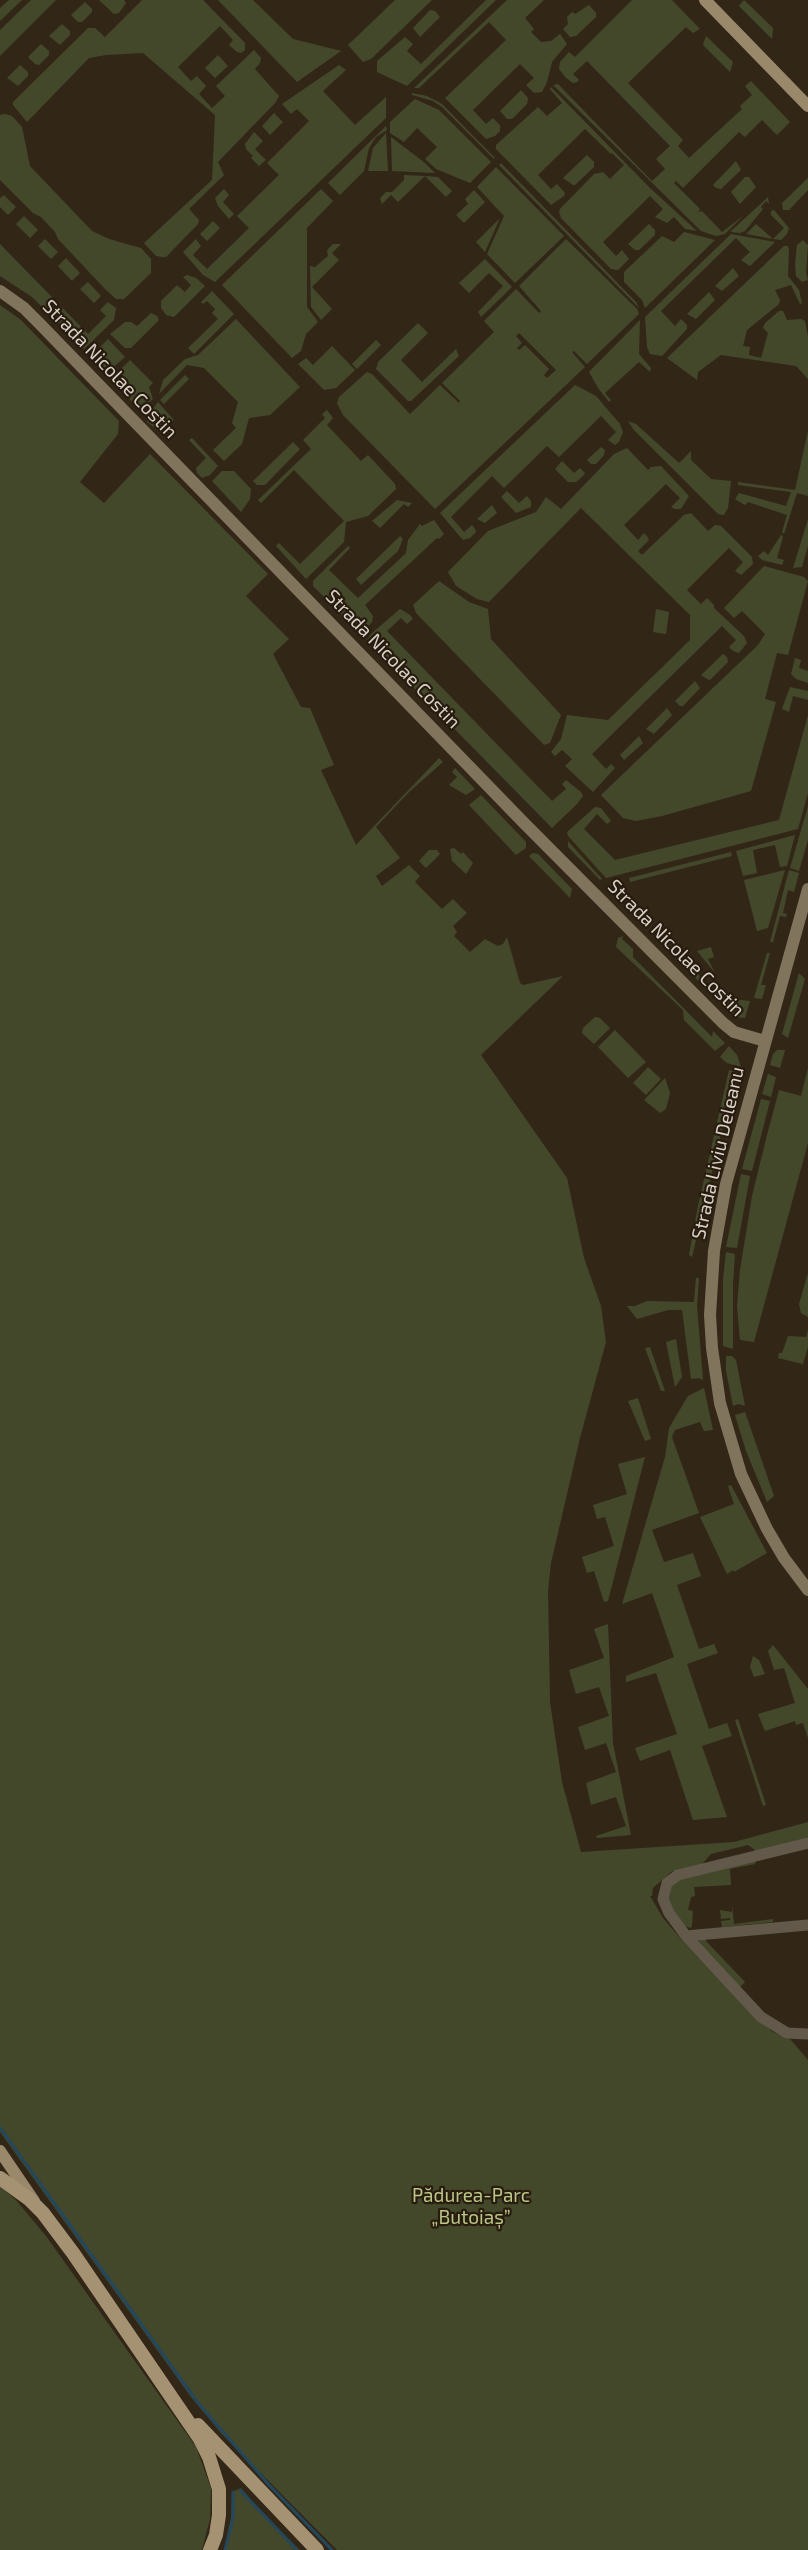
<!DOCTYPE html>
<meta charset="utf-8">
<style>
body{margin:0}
canvas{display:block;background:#322617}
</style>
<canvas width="808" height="2550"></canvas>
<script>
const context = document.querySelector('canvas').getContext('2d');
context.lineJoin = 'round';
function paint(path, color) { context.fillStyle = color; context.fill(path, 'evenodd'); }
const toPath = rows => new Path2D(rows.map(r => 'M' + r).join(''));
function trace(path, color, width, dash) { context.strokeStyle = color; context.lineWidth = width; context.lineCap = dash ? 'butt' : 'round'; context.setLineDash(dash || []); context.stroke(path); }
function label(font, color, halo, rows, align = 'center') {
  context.font = font + ' "Exo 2",sans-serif'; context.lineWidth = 4.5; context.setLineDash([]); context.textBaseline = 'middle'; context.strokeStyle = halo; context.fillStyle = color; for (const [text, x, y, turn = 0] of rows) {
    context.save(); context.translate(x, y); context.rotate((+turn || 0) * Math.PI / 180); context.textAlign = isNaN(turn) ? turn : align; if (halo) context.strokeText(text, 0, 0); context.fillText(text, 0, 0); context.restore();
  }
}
paint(toPath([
 [9,0,22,0,0,21,0,8],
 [31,0,56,0,0,56,0,30],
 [99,0,124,0,126,3,119,13,114,14],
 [142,0,203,0,245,43,245,50,241,53,237,52,229,45,233,40,220,26,178,67,191,81,197,76,206,86,199,94,212,108,225,96,216,86,254,50,261,58,260,63,255,69,279,96,275,103,218,162,224,175,189,209,199,220,198,224,166,257,162,257,156,256,144,243,212,180,215,115,143,53,106,55,89,58,27,122,13,105,13,102,88,28,95,28,105,37],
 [218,0,253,0,293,39,341,51,297,82],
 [395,0,432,0,371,59,363,62,348,45],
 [486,0,496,0,407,86,377,72,377,61,405,37,413,44,407,51,421,64],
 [507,0,544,0,525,18,534,29,531,32,541,42,551,41,560,34,567,44,552,62,547,82,542,92,534,93,526,85,534,78,520,64,473,110,486,124,493,118,500,125,500,131,495,136,486,139,445,98,506,40,489,22,419,88,414,88],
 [632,0,672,0,700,29,693,33,686,27,628,83,683,140,678,146,689,158,742,109,740,106,752,95,745,86,751,81,790,122,777,135,762,120,745,137,739,132,683,188,676,181,674,183,700,209,698,212,702,211,722,232,743,216,725,234,716,236,701,231,553,85,558,84,652,181,665,169,656,159,670,146,587,61,573,74,579,80,577,82,573,83,566,78,559,69,560,62,569,52,575,57],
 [744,0,773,28,772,39,739,6],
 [85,2,92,9,92,12,82,22,78,22,71,15],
 [589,5,596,13,596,17,576,36,570,37,563,29,568,24,567,17,572,12,575,14],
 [430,10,435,11,440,17,420,37,413,28],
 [62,24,70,31,70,35,60,45,49,36],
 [706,36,733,62,730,72,703,45],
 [41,44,49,51,49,55,39,65,35,64,28,57],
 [218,55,228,66,215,78,205,68],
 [20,65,28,72,28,76,18,86,7,78],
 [339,65,346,70,323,91,355,125,386,97,386,118,215,282,203,275,183,252,196,239,201,246,193,255,207,269,249,228,237,216,279,175,267,163,309,121,297,109,291,114,282,104],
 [551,87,650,188,697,231,685,229,674,217,667,223,655,217,663,209,650,196,603,242,616,256,622,250,629,259,618,270,611,269,561,218,559,212,560,209,594,174,603,172,610,179,624,165,612,153,611,154,585,129,538,175,551,189,557,184,565,193,564,196,551,205,496,149,496,145,538,107,547,116,562,103,550,89],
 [521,90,528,98,527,104,512,119,507,119,500,111],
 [412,93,427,96,442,104,495,158,494,159,442,107,433,101,412,95],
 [415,99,439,110,491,162,470,183,436,169,425,159,437,147,417,128,404,142,390,133,390,122],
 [274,113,283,122,270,135,262,126],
 [5,114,12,116,22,127,30,166,92,231,109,239,141,248,151,259,151,273,124,299,116,299,105,289,58,239,55,232,41,217,33,213,0,180,0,115],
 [386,126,387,130,376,137,369,148,364,171,340,195,328,183],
 [254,132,263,141,255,149,266,160,259,166,251,158,253,156,246,149,245,144],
 [386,133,388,171,368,171,373,148],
 [391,137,425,163,435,173,392,171],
 [587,155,594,162,594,167,575,185,573,185,563,178],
 [736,161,741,170,721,189,716,188,713,185],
 [501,163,636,302,639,308,499,165],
 [496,167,564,236,515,283,487,254,504,216,477,187],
 [404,175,425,176,438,177,452,191,446,197,425,176,398,202,391,195,382,204,380,198,386,192,392,192,404,180],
 [745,177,749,177,756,187,740,204,731,192],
 [808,178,808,190,789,210,783,210,782,203],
 [224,189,229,195,223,202,234,214,229,219,218,206,215,198],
 [321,189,333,201,307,228,307,307,318,322,306,334,301,351,292,358,222,285],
 [474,190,485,202,464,223,456,215,468,204,465,199],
 [4,195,16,207,8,215,0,207,0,198],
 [768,197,769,204,766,201,761,207,763,209,745,231,740,233,730,232],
 [774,210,789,228,787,234,781,240,773,239,746,234,756,224,773,239,784,228,771,215,771,211],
 [24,216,38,230,30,238,16,224],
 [500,218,485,252,476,242],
 [213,221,220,228,207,241,200,234],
 [649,224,655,230,655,235,639,250,635,250,628,244],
 [684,232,715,240,645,308,642,300,624,282,624,272,662,236,674,242],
 [731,234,775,242,750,266,741,260,750,252,736,238,661,311,675,326,681,319,687,325,687,329,662,356,650,354,647,347,645,317],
 [45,239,58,252,51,259,38,246],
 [566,239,637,309,639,314,587,364,574,351,572,352,585,367,435,509,343,415,337,403,339,397,367,372,372,374,410,414,440,385,459,403,460,401,442,383,494,332,484,321,516,289,539,313,541,311,519,286],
 [519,333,556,370,547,378,544,375,549,369,525,345,519,350,517,348,522,343,516,336],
 [803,240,808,245,806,273,808,280,802,282,796,276,795,264,797,245],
 [0,244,88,334,106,316,100,310,108,302,116,308,114,320,84,349,32,297,0,276],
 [333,244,341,244,332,253,339,260,312,287,332,309,321,320,311,307,310,266,315,267,328,256,327,250],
 [784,246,788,246,789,250,788,276,799,290,802,303,800,304,791,285,775,290,780,300,779,304,747,330,743,346,750,347,749,355,761,358,768,333,763,328,765,323,779,311,783,311,787,320,801,319,805,321,808,337,808,379,796,366,721,355,698,372,697,380,667,358],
 [66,258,80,273,72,281,58,266],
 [485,259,512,287,481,317,478,312,503,286,489,273,469,293,459,283],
 [733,268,739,276,722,291,715,286],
 [187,275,196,278,205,286,174,317,166,315,161,308,161,301,177,285,185,292,191,285,183,277],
 [88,282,101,296,94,303,80,289],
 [212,291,234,314,194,354,188,348,218,319,212,313,215,309,207,301,203,304,201,302],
 [709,292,715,300,696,319,687,314],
 [0,305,21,320,119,421,118,434,80,482,104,503,150,454,268,574,246,596,289,639,273,654,301,707,310,708,334,765,321,770,356,845,439,758,443,762,408,793,376,827,400,858,376,876,382,886,409,865,420,876,415,882,442,909,453,899,467,913,453,926,457,932,454,936,470,952,485,939,498,946,503,944,507,937,520,983,523,985,563,976,481,1055,567,1178,584,1258,601,1306,606,1342,580,1438,551,1563,548,1591,550,1702,562,1782,581,1852,734,1842,808,1822,808,1839,756,1851,748,1845,711,1854,702,1864,671,1872,653,1888,652,1896,650,1896,663,1918,681,1939,760,2021,773,2032,790,2039,808,2060,808,2550,337,2550,221,2433,191,2397,0,2132],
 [151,313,157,316,159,320,131,348,125,348,110,334,125,322,131,322,137,326],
 [236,319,300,387,270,415,249,418,242,444,224,461,213,450,236,428,232,423,238,402,204,368,187,365,159,394,163,380,185,359,198,355],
 [640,320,639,354,651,368,650,372,639,362,605,393,611,400,609,402,598,388,589,372],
 [418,323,428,333,401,360,422,382,456,349,459,356,411,401,408,401,376,369,378,362],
 [108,339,125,357,107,373,91,356],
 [376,340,381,345,357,369,352,364],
 [332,346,355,370,336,388,324,390,298,364,306,358,313,365],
 [130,360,153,383,149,387,153,399,143,407,136,406,111,379],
 [185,375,189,379,164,404,160,400],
 [575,385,596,396,620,424,623,432,619,442,615,445,608,440,616,432,601,416,559,457,547,446,504,488,492,476,451,517,464,532,472,525,475,529,476,532,470,538,463,540,440,513],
 [158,402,174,420,160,432,147,422,147,417],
 [327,410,333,418,327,425,361,461,368,455,395,484,396,489,368,516,346,522,344,542,306,579,276,546,279,543,300,564,344,521,294,470,261,503,258,500,311,449,303,440,325,418,322,414],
 [628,421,636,424,679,463,691,451,691,460,711,479,731,481,728,508,724,515,718,514,634,430],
 [808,431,808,496,797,493,784,534,782,532,787,515,748,502,745,505,735,499,739,493,786,506,791,492,738,485,738,482,795,490],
 [192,438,218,466,210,475,202,478,197,473,196,468,206,458,189,440],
 [293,442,300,449,265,485,257,485,253,481],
 [601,447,605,450,604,455,596,464,591,464,587,460],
 [627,448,648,470,651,467,661,466,689,496,681,509,675,509,671,507,680,498,666,484,624,525,638,540,644,533,647,536,649,540,638,551,642,555,684,515,691,513,708,531,715,525,721,526,752,557,753,564,741,575,735,571,743,562,729,548,687,590,701,604,707,598,714,605,714,608,744,636,747,643,739,653,733,651,729,647,736,640,722,626,592,754,606,769,611,764,615,768,593,792,565,766,572,759,562,750,555,756,551,752,561,739,567,715,608,720,690,640,690,615,581,508,489,602,477,599,456,586,448,572,488,531,536,512,546,497,561,509,614,454],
 [562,461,574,473,580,468,585,473,584,475,576,482,568,482,555,469],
 [222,471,234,471,251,489,250,499,241,512,212,481],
 [507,491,519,503,527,496,531,501,531,507,516,513,501,497],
 [397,500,412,503,408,507,404,504,380,528,372,521],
 [492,505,497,513,485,523,477,519],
 [808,519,808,546,802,567,793,568],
 [434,520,444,534,439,539,437,538,365,605,373,616,372,622,366,628,357,630,313,586,313,581,348,546,350,548,329,570,358,598,406,553,408,540,420,524,422,526],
 [781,535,783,537,777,558,784,560,782,565,762,560,758,556,764,551,768,555],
 [400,536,403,539,398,551,361,585,356,579],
 [764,566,804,577,808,581,788,655,777,653,765,699,776,702,751,791,662,816,636,821,623,818,601,795,758,645,765,634,742,611,734,618,724,608],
 [439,581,469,602,488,609,491,639,561,715,550,743,544,745,416,613,413,605],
 [400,609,410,615,413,619,407,624,401,618,387,631,552,801,566,789,562,784,566,780,581,792,583,796,577,804,552,828,367,640,371,634],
 [656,609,669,612,666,634,653,632],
 [723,654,727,657,728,662,710,680,707,679,701,675],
 [795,658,801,660,799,668,808,671,808,683,796,679,791,674],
 [695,681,700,688,683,706,680,706,675,701],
 [790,687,808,691,808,700,793,696,789,712,782,709],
 [667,708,672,715,654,734,646,729],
 [808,715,808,793,798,829,606,878,568,836,567,832,595,807,601,808,611,821,607,824,597,814,584,829,615,860,779,820],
 [639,736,643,743,624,760,620,755],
 [455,768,475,789,466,795,449,785,457,777,452,772],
 [481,795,526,842,526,848,516,855,469,805],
 [808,806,808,840,799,871,790,868],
 [795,835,787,866,780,867,775,845,753,850,757,873,743,876,736,851],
 [568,841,602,879,600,880,568,847],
 [454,848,461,854,463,852,473,863,466,874,452,861,450,849],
 [429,850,437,850,440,854,426,868,419,861],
 [731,852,732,856,630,882,629,878],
 [533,853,538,854,572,889,570,898,529,856],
 [785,870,768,928,757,931,744,880],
 [789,870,799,873,794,892,788,890,783,913,787,914,786,917,780,916,773,942,770,942],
 [623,936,622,939,633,949,633,957,712,1037,713,1031,725,1043,715,1051,684,1020,683,1010,616,947,618,938],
 [663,939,714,991,711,994,661,942],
 [711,947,714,957,708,959,715,973,697,951],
 [767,953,770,953,761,985,766,985,762,999,754,998],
 [799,973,805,979,788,1038,782,1034],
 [728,994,732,999,750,1001,745,1018,735,1017,722,1003],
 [595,1017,600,1018,610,1028,594,1044,582,1033,583,1028],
 [615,1030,646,1062,628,1078,598,1047],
 [729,1046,737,1055,741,1067,727,1063,720,1057],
 [777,1050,785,1050,780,1068,770,1065,773,1054],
 [648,1067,661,1079,646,1095,633,1083],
 [808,1068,808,1143,754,1342,740,1340,737,1306,740,1270,752,1196,767,1135,779,1090,801,1096],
 [729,1070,741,1073,738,1085,732,1087,692,1257,689,1255,698,1206],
 [768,1074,776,1077,771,1097,762,1094],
 [665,1078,670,1093,666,1109,660,1113,644,1100],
 [761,1099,770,1101,752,1171,742,1169],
 [741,1174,750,1176,737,1248,726,1247],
 [726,1252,735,1254,733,1284,733,1349,723,1346,723,1279],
 [808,1273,808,1317,801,1313,799,1304],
 [696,1278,699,1278,697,1306,703,1379,701,1380,700,1378,691,1379,682,1310,668,1310,637,1319,627,1306,635,1306,647,1301,694,1302],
 [808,1330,808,1347,803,1364,778,1358,779,1353,782,1353,788,1336,806,1337],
 [676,1339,682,1377,675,1387,666,1342],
 [650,1347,665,1391,661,1391,645,1348],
 [726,1356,732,1356,736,1360,745,1406,738,1404,733,1406,726,1371],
 [704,1388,713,1430,704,1431,700,1422,675,1430,672,1437,699,1513,652,1530,664,1562,693,1553,701,1576,677,1585,699,1649,714,1644,718,1653,687,1664,709,1729,727,1723,732,1736,702,1746,727,1817,693,1820,670,1750,640,1761,635,1748,677,1734,656,1673,626,1682,626,1676,674,1657,652,1593,622,1604,665,1457,669,1428,688,1396],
 [638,1398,651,1439,645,1441,628,1401],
 [745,1412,774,1496,767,1502,746,1451,735,1415],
 [645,1457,608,1601,604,1602,594,1571,587,1573,582,1557,614,1546,605,1517,597,1519,593,1505,627,1494,618,1464],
 [731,1485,767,1553,734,1572,733,1570,727,1574,700,1517,734,1504,728,1486],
 [608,1624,613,1743,631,1835,597,1838,596,1836,626,1826,616,1797,591,1805,586,1783,616,1772,606,1743,585,1750,578,1727,609,1716,599,1687,576,1694,569,1670,604,1658,594,1629],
 [773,1645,808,1689,808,1738,803,1723,796,1725,795,1721,765,1731,758,1714,795,1703,784,1668,774,1670,768,1651],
 [753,1656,759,1660,765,1674,754,1677,750,1667],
 [738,1719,766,1805,763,1806,735,1720],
 [756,1861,755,1864,730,1869,731,1885,694,1887,695,1896,691,1897,688,1910,693,1911,692,1925,691,1928,684,1926,668,1902,671,1887,679,1879],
 [732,1905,734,1924,773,1919,773,1922,722,1927,721,1921,730,1920,730,1918,721,1919,720,1910,732,1912],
 [706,1937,706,1941,745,1982,740,1987,698,1943,699,1940],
 [0,2186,15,2199,46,2236,196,2447,211,2488,210,2519,202,2550,0,2550],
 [241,2488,263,2514,300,2550,224,2550,231,2518,232,2492]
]), '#43482b');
trace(toPath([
 [0,2128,198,2403,269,2485,332,2550],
 [240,2490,297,2550],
 [225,2550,233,2518,233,2492]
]), '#23475c', 3);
trace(toPath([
 [808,1843,678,1875,667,1883,663,1899,669,1913,686,1936,761,2017,787,2033,808,2034],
 [686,1936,808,1925]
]), '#62594b', 11);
trace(toPath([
 [0,291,24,308,39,323,524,823,723,1023,734,1032,765,1041],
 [808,889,726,1184,714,1251,710,1315,712,1348,720,1403,741,1474,767,1529,784,1558,808,1590]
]), '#81745d', 12);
trace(toPath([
 [705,0,808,106],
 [0,2151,34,2201]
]), '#9a886b', 12);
trace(toPath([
 [0,2178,29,2199,43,2213,73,2253,200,2439,209,2457,219,2489,219,2515,216,2535,210,2550],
 [198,2425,317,2550]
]), '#a59272', 14);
label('19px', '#d8d0c7', '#281c0e', [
 ["Strada Nicolae Costin",110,369,46],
 ["Strada Nicolae Costin",393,659,46],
 ["Strada Nicolae Costin",676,948,45],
 ["Strada Liviu Deleanu",718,1153,-77]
]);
label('19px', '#bac687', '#281c0e', [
 ["Pădurea-Parc",471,2196],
 ["„Butoiaș”",471,2218]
]);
</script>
